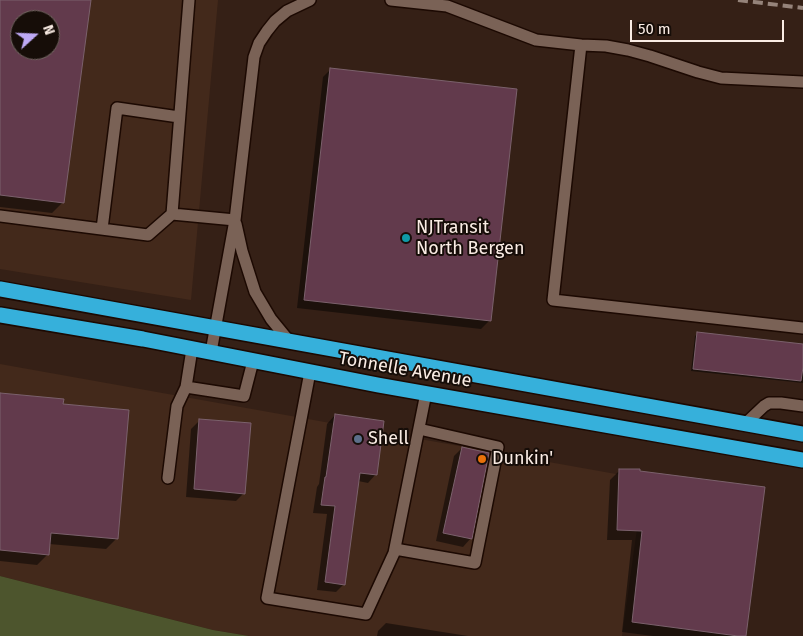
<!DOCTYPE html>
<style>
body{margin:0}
#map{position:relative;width:803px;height:636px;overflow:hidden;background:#352016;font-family:"Fira Sans",sans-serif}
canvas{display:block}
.north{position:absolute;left:10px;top:10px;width:50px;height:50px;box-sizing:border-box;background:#160d08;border:1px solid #716660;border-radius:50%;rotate:70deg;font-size:14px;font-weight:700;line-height:20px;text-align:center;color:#faece4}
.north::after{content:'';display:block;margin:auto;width:18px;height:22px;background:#bea9f5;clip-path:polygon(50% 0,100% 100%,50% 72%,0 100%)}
.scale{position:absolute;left:630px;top:20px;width:154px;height:22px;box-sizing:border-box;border:2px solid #faece4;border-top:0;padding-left:6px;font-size:15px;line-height:18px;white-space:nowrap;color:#faece4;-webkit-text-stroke:4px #160d08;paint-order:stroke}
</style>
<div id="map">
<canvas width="803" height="636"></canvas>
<div class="north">N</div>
<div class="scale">50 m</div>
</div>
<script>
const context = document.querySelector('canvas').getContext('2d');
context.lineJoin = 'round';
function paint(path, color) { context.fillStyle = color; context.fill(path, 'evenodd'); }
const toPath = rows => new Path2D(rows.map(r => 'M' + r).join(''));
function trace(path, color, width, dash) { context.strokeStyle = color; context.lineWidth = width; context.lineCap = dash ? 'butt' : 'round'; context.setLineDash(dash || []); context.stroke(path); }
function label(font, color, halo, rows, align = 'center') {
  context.font = font + ' "Fira Sans",sans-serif'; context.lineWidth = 4; context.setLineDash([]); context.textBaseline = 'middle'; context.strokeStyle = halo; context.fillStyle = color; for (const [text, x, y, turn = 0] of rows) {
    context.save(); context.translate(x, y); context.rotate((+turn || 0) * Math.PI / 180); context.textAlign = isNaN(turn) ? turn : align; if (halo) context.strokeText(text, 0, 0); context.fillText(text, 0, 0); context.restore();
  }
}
paint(toPath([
 [0,0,218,0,191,300,0,269],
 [20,20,50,20,50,50,20,50],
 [0,364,644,479,622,636,249,636,213,630,0,576]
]), '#43291b');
paint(toPath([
 [0,576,213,630,249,636,0,636]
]), '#4d552d');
paint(toPath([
 [0,0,90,0,63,202,52,213,0,207],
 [20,20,50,20,50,50,20,50],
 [331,69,489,321,481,329,297,308,323,77],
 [698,333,803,345,803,383,691,371,695,336],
 [0,394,62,405,117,538,106,549,49,544,48,554,37,565,0,561],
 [335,415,376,474,368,483,358,481,344,584,336,592,317,590,327,514,313,513,317,487,319,484,327,424],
 [200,420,244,493,236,501,186,497,191,429],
 [462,448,471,538,463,547,436,541,454,456],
 [620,470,745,636,653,636,622,632,632,540,607,540,610,480],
 [386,623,468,636,377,636,378,631]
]), '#0007');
const building = toPath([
 [0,0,91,0,64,203,0,195,0,0],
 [20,20,50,20,50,50,20,50,20,20],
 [330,68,517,89,491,321,304,300,330,68],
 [697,332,803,344,803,367,801,381,693,369,697,332],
 [0,393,64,399,63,404,129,410,118,539,51,533,49,555,0,550,0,393],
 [335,414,384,421,377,475,360,473,345,585,325,582,335,506,321,505,325,477,326,477,335,414],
 [199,419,251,423,245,494,194,489,199,419],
 [462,447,489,453,472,539,443,533,462,447],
 [619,469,640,469,640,471,765,487,746,636,738,636,632,622,642,531,617,530,619,469]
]);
paint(building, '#623a4c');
trace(building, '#7b616c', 1);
const lane = toPath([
 [391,0,447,6,536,40,581,45,553,300,803,328],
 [581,45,606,46,628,50,650,56,698,72,721,78,803,82],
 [172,214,235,220],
 [0,216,148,235,172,214,189,0],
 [236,224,242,251,255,292,271,319,289,341],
 [102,229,117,108,179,117],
 [211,352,235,220,254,57,259,43,267,31,275,21,287,11,310,0],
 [310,372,267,598,366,614,394,553,426,393],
 [186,387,244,396,253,361],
 [746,423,764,406,769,403,781,403,803,406],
 [168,478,177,406,186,387,192,349],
 [395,549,475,563,498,447,419,429]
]);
const highway = toPath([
 [0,289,803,434],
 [0,315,143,339,378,385,803,460]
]);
trace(lane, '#1c0902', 14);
trace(highway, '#1c0902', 18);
trace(lane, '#7a6256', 11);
trace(highway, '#36b0db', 15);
trace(toPath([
 [738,0,803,8]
]), '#95837a', 4, [10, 5]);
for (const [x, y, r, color] of [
 [406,238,5,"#0f9aa8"],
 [358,439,5,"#5c6f8a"],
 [482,459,5,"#e8710a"]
]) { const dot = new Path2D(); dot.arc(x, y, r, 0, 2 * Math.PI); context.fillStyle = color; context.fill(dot); trace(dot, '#160d08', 2); }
label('18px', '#faece4', '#160d08', [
 ["NJTransit",416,228],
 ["North Bergen",416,249],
 ["Shell",368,439],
 ["Dunkin'",492,459]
], 'left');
label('18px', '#faece4', '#160d08', [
 ["Tonnelle Avenue",405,370,10]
]);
</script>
